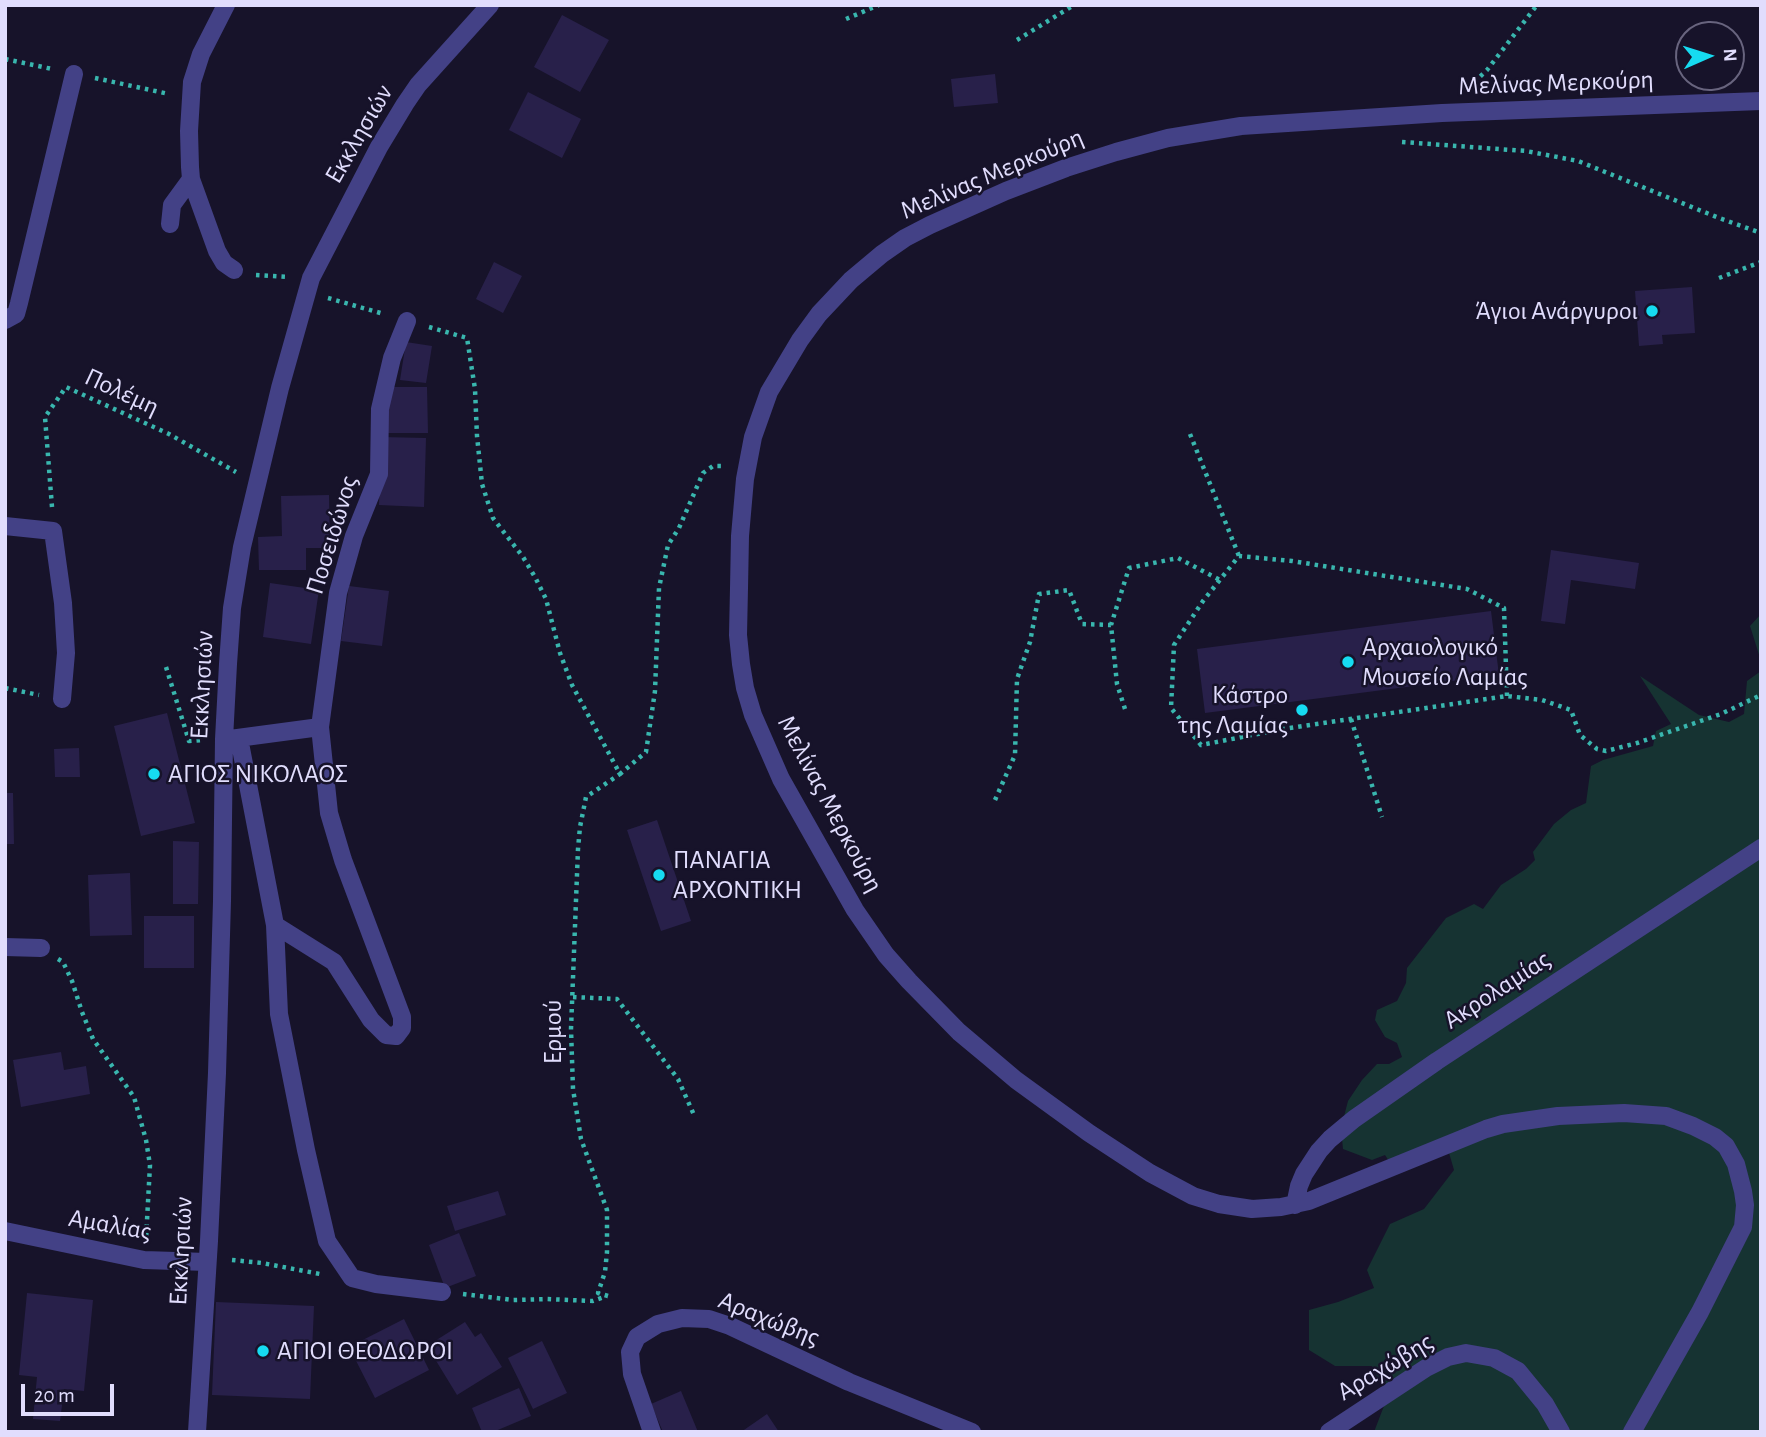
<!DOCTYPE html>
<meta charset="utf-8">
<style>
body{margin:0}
#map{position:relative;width:1766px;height:1437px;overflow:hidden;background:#17132a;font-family:"Alegreya Sans",sans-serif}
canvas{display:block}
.frame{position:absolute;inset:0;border:7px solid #e1ddfd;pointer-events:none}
.north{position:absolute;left:1675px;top:21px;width:70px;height:70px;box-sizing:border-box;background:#17132a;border:2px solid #68647e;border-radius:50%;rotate:87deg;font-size:19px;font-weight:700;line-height:28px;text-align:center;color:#e1ddfd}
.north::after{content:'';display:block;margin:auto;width:24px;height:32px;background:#16dbf1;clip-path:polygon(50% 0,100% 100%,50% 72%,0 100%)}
.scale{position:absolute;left:21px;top:1384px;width:93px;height:32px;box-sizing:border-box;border:4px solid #e1ddfd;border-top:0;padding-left:9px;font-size:21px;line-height:24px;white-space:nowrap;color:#e1ddfd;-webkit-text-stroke:5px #17132a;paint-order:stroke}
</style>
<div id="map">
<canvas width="1766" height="1437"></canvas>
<div class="frame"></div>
<div class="north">N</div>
<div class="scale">20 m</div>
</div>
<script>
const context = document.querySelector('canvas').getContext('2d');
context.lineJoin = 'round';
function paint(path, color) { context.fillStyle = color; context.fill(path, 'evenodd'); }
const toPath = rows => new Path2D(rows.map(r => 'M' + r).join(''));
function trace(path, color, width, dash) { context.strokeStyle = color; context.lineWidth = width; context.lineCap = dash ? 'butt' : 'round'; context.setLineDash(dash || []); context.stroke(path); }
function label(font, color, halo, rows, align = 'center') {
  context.font = font + ' "Alegreya Sans",sans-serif'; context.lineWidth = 5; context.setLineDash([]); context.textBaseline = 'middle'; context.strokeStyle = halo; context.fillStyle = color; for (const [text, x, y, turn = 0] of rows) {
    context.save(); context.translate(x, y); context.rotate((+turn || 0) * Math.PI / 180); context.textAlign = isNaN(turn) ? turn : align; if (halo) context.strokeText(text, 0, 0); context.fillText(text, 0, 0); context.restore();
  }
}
paint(toPath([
 [1761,614,1761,661,1750,626],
 [1761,671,1761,1432,1374,1432,1387,1398,1372,1366,1335,1366,1309,1350,1309,1310,1338,1302,1374,1288,1367,1270,1390,1224,1424,1209,1454,1170,1445,1139,1395,1170,1385,1155,1372,1160,1343,1149,1341,1128,1348,1101,1362,1080,1377,1064,1389,1064,1402,1057,1397,1043,1385,1037,1375,1020,1377,1010,1397,1001,1406,983,1407,968,1446,918,1474,904,1483,909,1501,885,1526,869,1535,860,1533,852,1554,824,1571,810,1586,803,1591,766,1603,760,1653,746,1656,731,1671,724,1640,676,1699,715,1729,722,1744,714,1747,681]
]), '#163332');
paint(toPath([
 [562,15,609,40,580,92,534,67],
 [995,74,998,103,954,107,951,79],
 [528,92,581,119,562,158,509,130],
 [494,262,522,276,503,313,476,299],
 [1692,287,1695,333,1662,335,1663,344,1639,346,1635,291],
 [406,342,432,346,426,383,400,380],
 [388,387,427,387,428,433,388,433],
 [381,437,426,438,424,507,379,505],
 [329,495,330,548,306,548,306,570,259,570,258,537,282,536,281,496],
 [1551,550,1639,563,1635,589,1571,580,1565,624,1541,621],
 [270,583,319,590,311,644,263,637],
 [349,586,389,591,382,646,341,641],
 [1491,611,1499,675,1205,713,1197,649],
 [167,713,195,823,141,836,114,726],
 [79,748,80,777,55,777,54,749],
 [5,793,13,793,14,844,5,844],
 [657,820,691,921,661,931,627,830],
 [173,841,199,842,198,904,173,904],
 [130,873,132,935,90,936,88,875],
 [144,916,194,916,194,968,144,968],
 [61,1052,64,1070,86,1066,90,1094,21,1107,13,1060],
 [498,1191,506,1215,455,1231,447,1206],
 [459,1233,476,1276,445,1288,429,1245],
 [27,1293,93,1300,84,1391,64,1389,60,1421,33,1419,37,1377,19,1375],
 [216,1302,314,1306,310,1399,212,1395],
 [404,1319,429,1370,375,1398,349,1347],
 [465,1322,475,1337,481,1333,502,1367,457,1395,427,1346],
 [542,1341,567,1393,533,1409,508,1358],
 [519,1388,531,1416,493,1432,482,1432,472,1408],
 [681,1391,698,1432,663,1432,651,1404],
 [767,1414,779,1432,741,1432]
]), '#28204a');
trace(toPath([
 [846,19,879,5],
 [1017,40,1074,5],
 [5,59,52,69],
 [95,78,169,94],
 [1468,88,1487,70,1537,5],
 [1402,142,1526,151,1578,161,1719,218,1761,233],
 [256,275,289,277],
 [1719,278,1761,262],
 [328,298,384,314],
 [429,327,467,338,475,389,477,436,482,484,493,518,523,557,535,577,546,599,560,653,572,685,620,774,646,752,655,691,659,588,668,545,679,528,703,473,713,466,725,466],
 [1190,434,1239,556],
 [52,507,45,417,66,387,169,434,236,472],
 [166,667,189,741,202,740],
 [5,688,39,695],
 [1507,696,1504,608,1467,589,1292,561,1239,556,1203,601,1174,645,1171,708,1201,745,1283,729,1507,696,1542,700,1571,710,1580,735,1597,749,1606,751,1637,743,1721,714,1761,695],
 [1125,709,1117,684,1111,625,1129,568,1178,558,1220,580],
 [1351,719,1382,817],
 [995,800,1015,755,1017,679,1030,642,1039,594,1069,590,1082,624,1111,625],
 [58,959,63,962,72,981,82,1012,93,1039,134,1097,146,1140,150,1165,146,1239],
 [573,997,617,999,678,1079,694,1115],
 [232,1260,262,1263,320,1274],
 [463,1294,513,1300,547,1299,593,1301,607,1296],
 [608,1296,598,1293,605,1272,607,1252,607,1210,581,1139,573,1089,571,1029,578,849,580,827,586,797,620,774]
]), '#39b6ae', 4.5, [3.5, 5]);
trace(toPath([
 [226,5,201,54,192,82,189,131,190,167,191,179,217,251,224,263,234,270],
 [170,224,172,205,191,179],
 [5,320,16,314,19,303,74,74],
 [5,526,53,531,63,603,66,653,62,699],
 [239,738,275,925,279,1014,306,1150,327,1241,352,1278,376,1284,442,1292],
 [230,739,320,727],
 [275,925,334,962,371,1020,386,1035,396,1036,402,1028,402,1017,343,860,329,813,320,727,338,593,354,536,379,474,380,409,392,358,407,321],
 [5,947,41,948],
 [1295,1205,1299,1186,1304,1174,1319,1151,1330,1139,1354,1119,1437,1061,1761,848],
 [5,1231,144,1260,207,1262],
 [197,1432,209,1241,217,1073,222,901,224,739,228,664,232,608,242,547,280,388,311,278,379,147,405,104,418,85,490,5],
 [652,1432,632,1374,630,1352,637,1337,658,1324,682,1318,709,1319,730,1326,849,1382,972,1432],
 [1329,1432,1426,1368,1448,1357,1466,1353,1494,1358,1518,1371,1545,1404,1561,1432],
 [1632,1432,1700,1312,1743,1227,1745,1205,1743,1191,1736,1164,1726,1146,1715,1137,1693,1126,1666,1116,1624,1113,1558,1116,1503,1124,1486,1129,1309,1201,1281,1207,1252,1209,1219,1204,1193,1196,1150,1173,1089,1133,1016,1080,990,1058,959,1032,909,981,886,955,855,910,781,779,753,715,745,688,741,664,738,635,739,588,740,536,745,479,753,437,769,392,800,340,819,314,851,280,882,254,905,238,930,225,1006,191,1066,168,1116,152,1168,138,1241,126,1442,113,1761,101]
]), '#434186', 18);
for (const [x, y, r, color] of [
 [1652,311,7,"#16dbf1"],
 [1348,662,7,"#16dbf1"],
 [1302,710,7,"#16dbf1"],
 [154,774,7,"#16dbf1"],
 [659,875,7,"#16dbf1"],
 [263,1351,7,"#16dbf1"]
]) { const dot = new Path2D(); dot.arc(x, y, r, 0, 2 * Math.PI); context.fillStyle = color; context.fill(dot); trace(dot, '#17132a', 2.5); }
label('26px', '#e1ddfd', '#17132a', [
 ["Μελίνας Μερκούρη",1556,83,-2],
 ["Εκκλησιών",359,134,-60],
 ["Μελίνας Μερκούρη",992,174,-23],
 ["Πολέμη",122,392,25],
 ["Ποσειδώνος",332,535,-73],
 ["Εκκλησιών",202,685,-87],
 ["Μελίνας Μερκούρη",830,804,62],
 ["Ακρολαμίας",1497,990,-33],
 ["Ερμού",553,1032,-90],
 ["Αμαλίας",110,1225,10],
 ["Εκκλησιών",181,1251,-87],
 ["Αραχώβης",769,1319,22],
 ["Αραχώβης",1385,1367,-31]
]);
label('26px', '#e1ddfd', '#17132a', [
 ["Άγιοι Ανάργυροι",1638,311,"right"],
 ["Αρχαιολογικό",1362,647],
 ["Μουσείο Λαμίας",1362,677],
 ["Κάστρο",1288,695,"right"],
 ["της Λαμίας",1288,725,"right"],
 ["ΑΓΙΟΣ ΝΙΚΟΛΑΟΣ",168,774],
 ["ΠΑΝΑΓΙΑ",673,860],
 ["ΑΡΧΟΝΤΙΚΗ",673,890],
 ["ΑΓΙΟΙ ΘΕΟΔΩΡΟΙ",277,1351]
], 'left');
</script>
